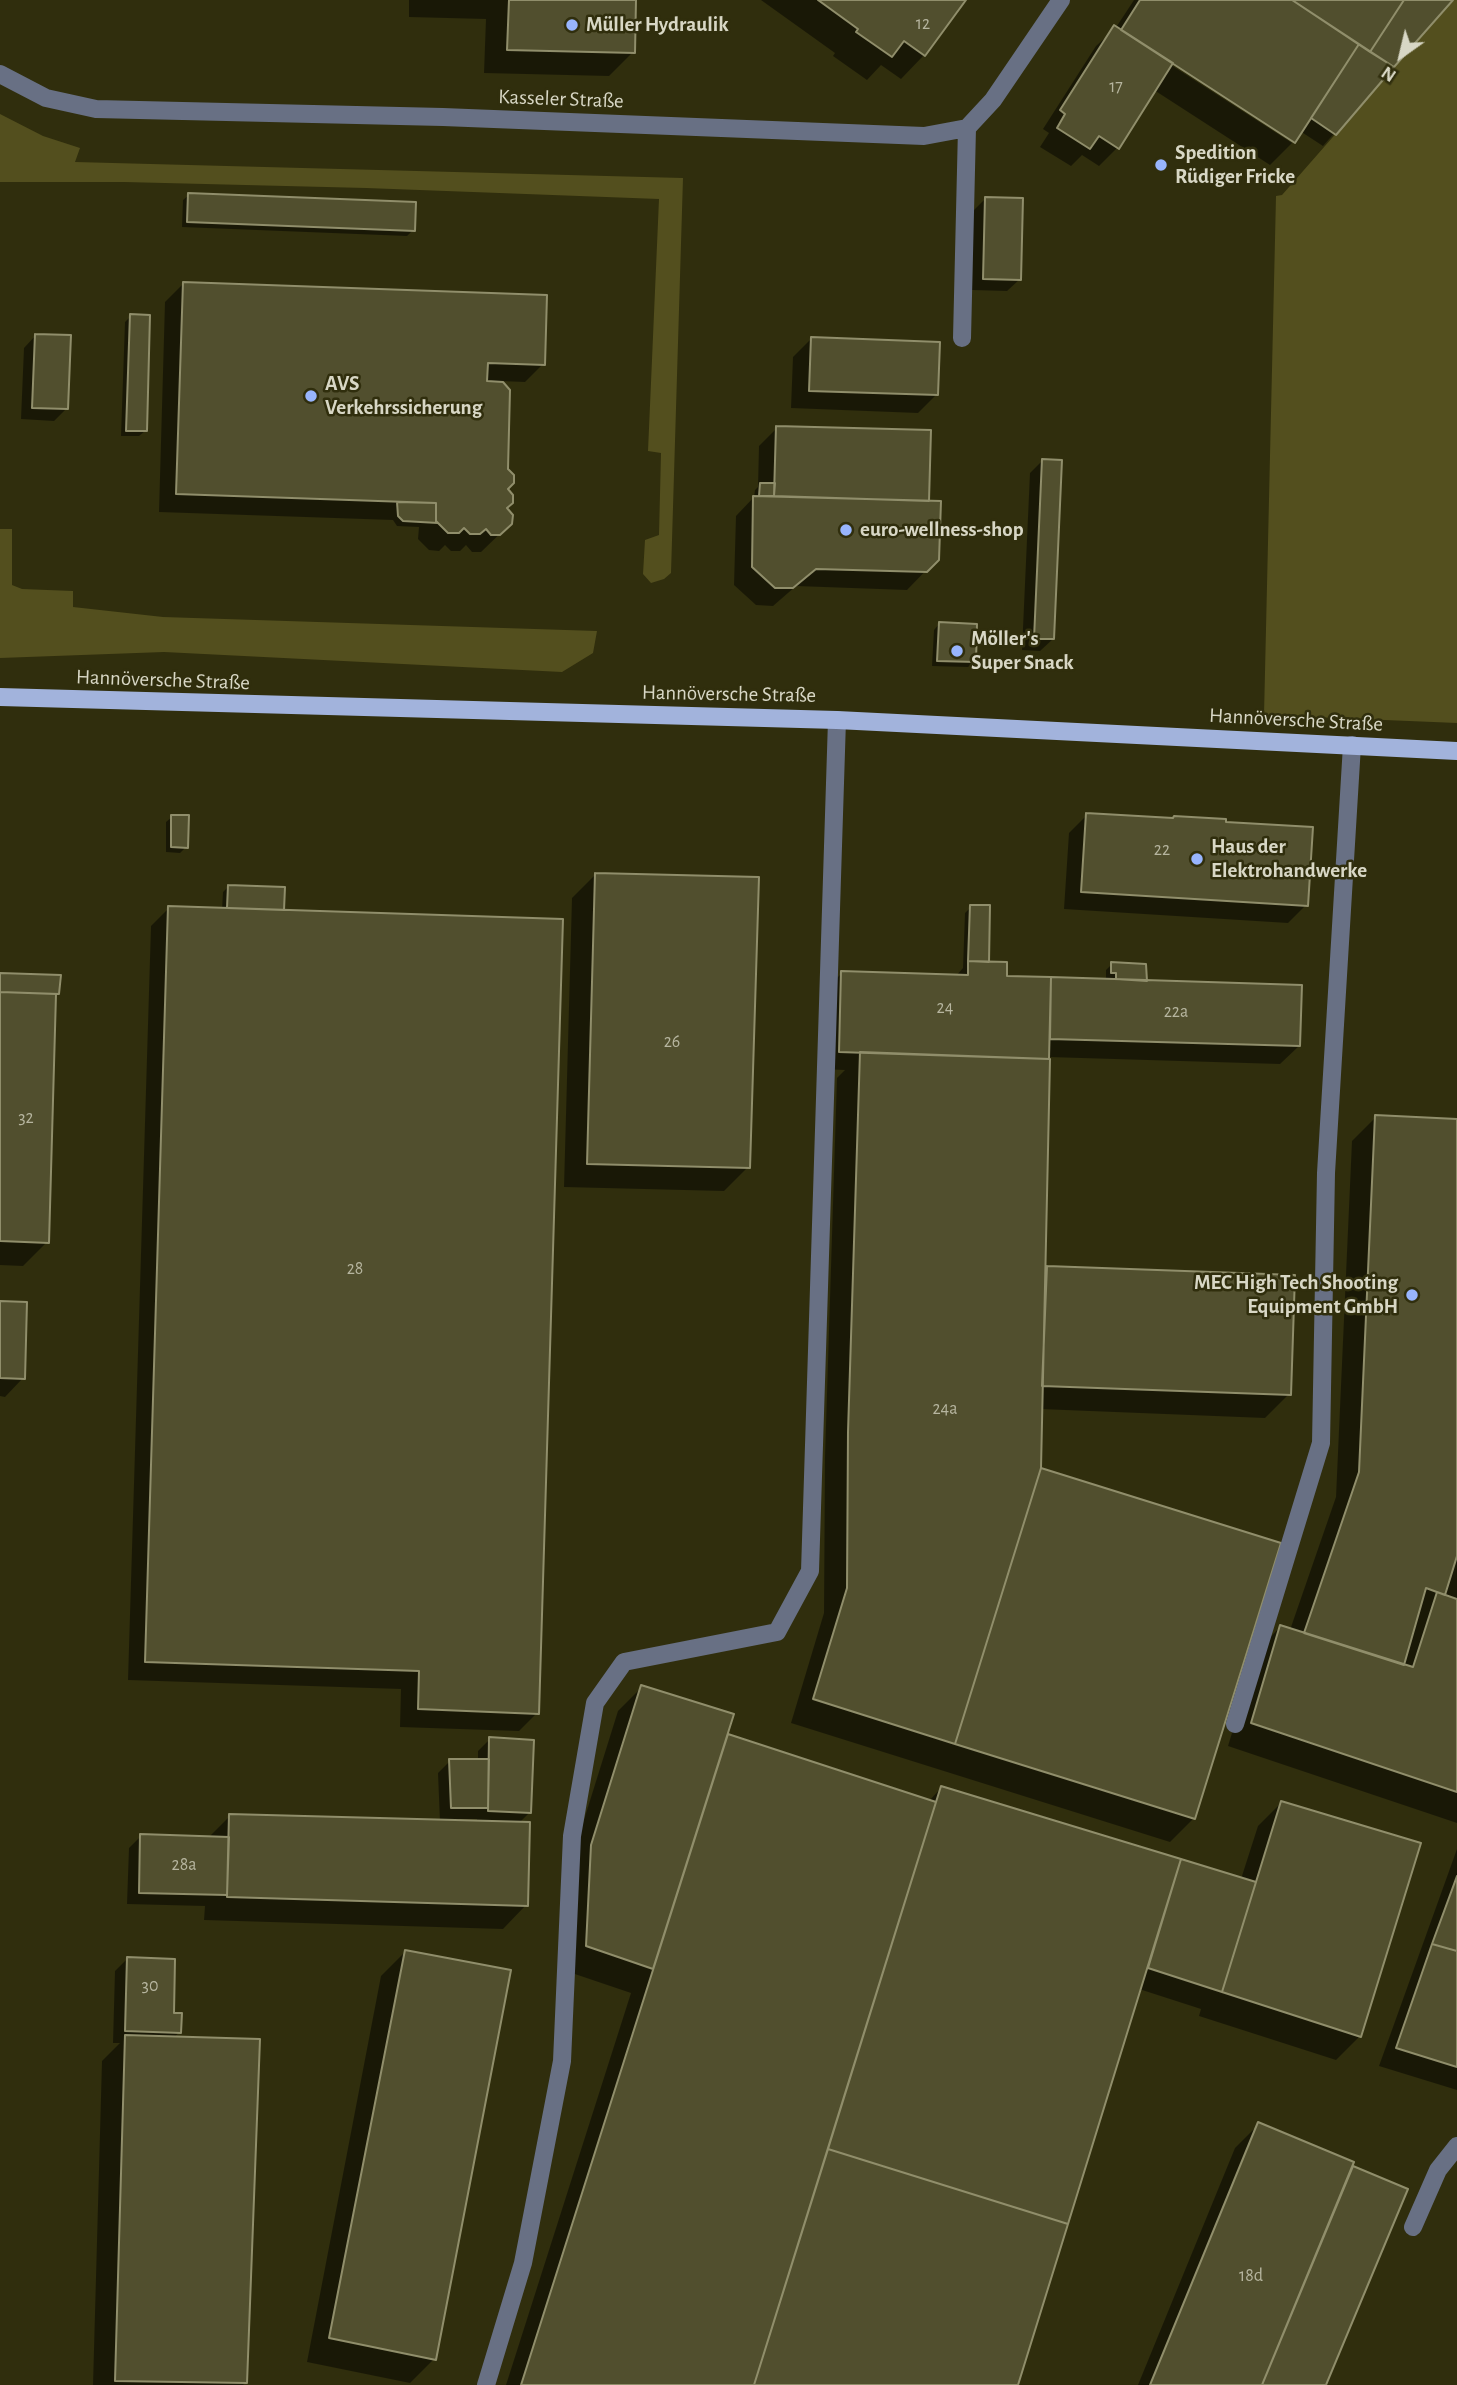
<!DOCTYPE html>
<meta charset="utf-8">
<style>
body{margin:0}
#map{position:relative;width:1457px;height:2385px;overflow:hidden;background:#302e0d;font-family:"Alegreya Sans",sans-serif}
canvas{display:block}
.north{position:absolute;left:1366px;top:21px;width:70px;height:70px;-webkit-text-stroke:5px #302e0d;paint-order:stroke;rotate:214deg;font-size:19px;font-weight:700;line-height:28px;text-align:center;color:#d8d7c5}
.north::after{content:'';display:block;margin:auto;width:24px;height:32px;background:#d8d7c5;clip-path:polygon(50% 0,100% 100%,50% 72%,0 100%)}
</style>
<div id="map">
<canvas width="1457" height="2385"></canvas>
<div class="north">N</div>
</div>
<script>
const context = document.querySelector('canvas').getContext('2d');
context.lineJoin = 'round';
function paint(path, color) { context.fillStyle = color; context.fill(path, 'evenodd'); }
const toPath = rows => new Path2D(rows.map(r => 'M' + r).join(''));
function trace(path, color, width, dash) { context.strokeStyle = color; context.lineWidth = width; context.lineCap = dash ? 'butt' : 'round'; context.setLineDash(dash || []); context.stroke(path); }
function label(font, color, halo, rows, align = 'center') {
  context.font = font + ' "Alegreya Sans",sans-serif'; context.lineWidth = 5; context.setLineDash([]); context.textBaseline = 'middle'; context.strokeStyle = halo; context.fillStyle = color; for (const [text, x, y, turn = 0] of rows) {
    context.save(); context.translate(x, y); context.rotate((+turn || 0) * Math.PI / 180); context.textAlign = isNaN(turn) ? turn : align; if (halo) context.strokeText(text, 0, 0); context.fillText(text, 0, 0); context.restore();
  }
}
paint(toPath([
 [1453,0,1457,0,1457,723,1264,715,1276,196,1282,195],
 [0,114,43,136,80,148,75,162,683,178,671,573,664,579,651,583,643,574,645,540,659,535,661,453,648,451,659,199,366,188,124,182,0,182],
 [0,529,12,529,12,585,22,589,73,591,73,607,163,617,597,631,593,653,562,672,164,652,0,658]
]), '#534f1e');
paint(toPath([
 [409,0,634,0,633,52,609,76,484,73,486,19,409,17],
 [761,0,964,0,924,55,901,79,881,65,867,80,833,56,835,53],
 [1134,0,1451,0,1323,146,1300,131,1171,61,1171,65,1292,143,1270,165,1154,90,1117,148,1099,166,1082,155,1071,166,1040,147,1049,133,1043,129,1096,46,1115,29],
 [189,195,413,230,407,236,182,227,183,200],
 [985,199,1020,279,1007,291,972,290,973,211],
 [183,284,543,364,525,382,500,381,508,391,505,509,511,523,481,552,472,552,466,545,460,551,451,551,445,545,439,551,429,550,418,539,419,527,397,526,393,520,159,512,165,302],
 [131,316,145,431,139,436,121,436,125,322],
 [36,335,66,409,54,421,21,419,24,348],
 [811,339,936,395,918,413,791,408,793,357],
 [777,428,928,502,937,559,907,590,796,586,773,606,756,605,734,585,736,516,754,497,755,490,758,487,759,446],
 [1042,461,1053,639,1040,651,1022,650,1030,473],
 [939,624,974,662,968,667,932,666,934,630],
 [1087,815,1306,905,1288,923,1064,909,1069,833],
 [172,817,186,847,180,853,166,852,166,822],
 [596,874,748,1167,724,1191,564,1187,572,898],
 [229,886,282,912,537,1713,519,1731,400,1727,401,1689,128,1680,151,926,169,908,222,910,223,892],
 [971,907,987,963,1005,978,1106,981,1106,970,1112,964,1145,982,1299,1046,1280,1064,1048,1057,1045,1267,1293,1276,1289,1394,1265,1418,1040,1409,1039,1469,1194,1818,1170,1842,791,1723,824,1613,825,1457,837,1078,845,1070,821,1069,824,991,842,973,956,976,963,968,965,913],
 [0,975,57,994,54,997,47,1242,23,1266,0,1265],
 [1376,1117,1457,1121,1457,1823,1228,1746,1257,1651,1280,1627,1290,1630,1336,1497,1352,1141],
 [0,1303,23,1378,5,1397,0,1396],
 [642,1687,726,1735,929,1801,941,1788,1241,1879,1258,1826,1281,1803,1419,1845,1359,2037,1336,2060,1199,2016,1201,2009,1139,1989,1016,2385,506,2385,631,1993,563,1970,568,1871,618,1711],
 [490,1739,530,1812,518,1824,526,1905,503,1929,204,1920,205,1906,127,1904,129,1848,141,1836,208,1838,230,1816,440,1822,438,1773,450,1761,478,1761,478,1751],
 [459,1819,477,1819,477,1823,459,1822],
 [1457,1849,1457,2090,1379,2066],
 [405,1952,434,2359,410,2383,307,2362,381,1976],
 [127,1959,172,2015,180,2032,173,2038,245,2383,243,2385,93,2385,102,2061,120,2043,113,2043,115,1971],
 [1259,2124,1350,2167,1406,2190,1324,2385,1138,2385,1235,2148]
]), '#0007');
const building = toPath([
 [509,0,636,0,635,53,507,50,509,0],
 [818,0,966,0,925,56,904,41,892,57,856,32,858,29,818,0],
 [1140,0,1292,0,1359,44,1295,143,1121,30,1140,0],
 [1292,0,1404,0,1370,52,1292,0],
 [1404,0,1453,0,1394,67,1370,52,1404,0],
 [1114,25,1173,63,1119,149,1099,136,1090,149,1057,128,1065,114,1060,110,1114,25],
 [1359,44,1394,67,1336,135,1311,118,1359,44],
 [188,193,416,202,415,231,187,222,188,193],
 [985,197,1023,198,1021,280,983,279,985,197],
 [183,282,547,295,545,365,488,363,487,381,503,382,510,390,508,469,514,475,514,483,508,489,513,495,513,503,507,508,513,515,512,524,500,535,491,535,486,529,480,534,470,534,464,528,459,533,448,533,436,521,436,503,176,494,183,282],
 [130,314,150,315,147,431,126,431,130,314],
 [35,334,71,335,68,409,32,408,35,334],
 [811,337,940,342,938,395,809,391,811,337],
 [776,426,931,430,929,501,774,496,776,426],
 [1042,459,1062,460,1054,639,1034,639,1042,459],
 [760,483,775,483,774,496,759,496,760,483],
 [753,496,941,501,939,560,927,572,816,569,793,588,775,588,752,567,753,496],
 [397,502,436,503,436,521,438,523,403,521,398,516,397,502],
 [939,622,977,624,976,662,937,661,939,622],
 [1086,813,1173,818,1174,816,1226,819,1226,822,1313,827,1308,906,1081,892,1086,813],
 [171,815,189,815,188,848,171,847,171,815],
 [595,873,759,877,750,1168,587,1164,595,873],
 [228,885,285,887,284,910,227,908,228,885],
 [970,905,990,905,989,962,968,961,970,905],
 [168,906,563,919,539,1714,418,1709,419,1671,145,1662,168,906],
 [968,961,1007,962,1007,976,1051,977,1049,1059,839,1052,841,971,968,975,968,961],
 [1111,962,1146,964,1147,981,1116,979,1116,973,1111,973,1111,962],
 [0,973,61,975,59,994,0,992,0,973],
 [1051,977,1302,985,1300,1046,1050,1039,1051,977],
 [0,992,56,994,49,1243,0,1241,0,992],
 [860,1052,1050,1059,1041,1468,955,1744,813,1699,847,1588,848,1432,860,1052],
 [1375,1115,1457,1119,1457,1556,1445,1595,1426,1588,1404,1665,1304,1633,1359,1472,1375,1115],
 [1047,1266,1295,1275,1291,1395,1042,1386,1047,1266],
 [0,1301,27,1302,25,1379,0,1378,0,1301],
 [1041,1468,1281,1543,1195,1819,955,1744,1041,1468],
 [1437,1592,1457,1599,1457,1792,1251,1723,1280,1625,1413,1667,1437,1592],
 [641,1685,734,1714,653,1969,586,1946,591,1845,641,1685],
 [728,1734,936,1802,754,2385,521,2385,728,1734],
 [489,1737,534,1740,531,1813,488,1811,489,1737],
 [449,1759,489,1759,488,1808,451,1808,449,1759],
 [941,1786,1181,1859,1068,2224,828,2149,941,1786],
 [1281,1801,1421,1843,1361,2037,1222,1992,1281,1801],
 [229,1814,530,1822,528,1906,227,1897,229,1814],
 [140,1834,229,1837,227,1895,139,1893,140,1834],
 [1181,1859,1256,1882,1222,1992,1148,1968,1181,1859],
 [1457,1876,1457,1951,1432,1944,1457,1876],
 [1432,1944,1457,1951,1457,2067,1396,2048,1432,1944],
 [405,1950,511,1970,436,2360,329,2338,405,1950],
 [127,1957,175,1959,174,2013,182,2013,181,2033,125,2031,127,1957],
 [125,2035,260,2039,247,2383,115,2381,125,2035],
 [1258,2122,1354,2162,1262,2385,1150,2385,1258,2122],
 [828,2149,1068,2224,1018,2385,754,2385,828,2149],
 [1353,2166,1408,2189,1326,2385,1262,2385,1353,2166]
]);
paint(building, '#514f2e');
trace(building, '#908e6b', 2);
trace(toPath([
 [0,74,46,98,96,109,443,117,924,136,967,128,993,100,1061,0],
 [962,338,967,128],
 [1235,1724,1321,1443,1326,1173,1352,745],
 [1413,2227,1438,2170,1457,2146],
 [486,2385,523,2263,562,2061,572,1836,595,1703,624,1662,777,1632,810,1571,837,720]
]), '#687084', 18);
trace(toPath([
 [0,697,837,720,1457,751]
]), '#a2b3dc', 18);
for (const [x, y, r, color] of [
 [572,25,7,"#98b5fd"],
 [1161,165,7,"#98b5fd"],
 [311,396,7,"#98b5fd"],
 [846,530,7,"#98b5fd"],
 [957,651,7,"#98b5fd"],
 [1197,859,7,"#98b5fd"],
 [1412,1295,7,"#98b5fd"]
]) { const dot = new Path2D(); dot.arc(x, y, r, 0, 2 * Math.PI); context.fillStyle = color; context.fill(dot); trace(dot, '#302e0d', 2.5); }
label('18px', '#b6b59f', null, [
 ["12",923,24],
 ["17",1116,87],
 ["22",1162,850],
 ["24",945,1008],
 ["22a",1176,1012],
 ["26",672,1042],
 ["32",26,1118],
 ["28",355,1269],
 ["24a",945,1409],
 ["28a",184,1865],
 ["30",150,1986],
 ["18d",1251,2276]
]);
label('bold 21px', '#d8d7c5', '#302e0d', [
 ["Müller Hydraulik",586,25],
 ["Spedition",1175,153],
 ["Rüdiger Fricke",1175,177],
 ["AVS",325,384],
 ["Verkehrssicherung",325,408],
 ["euro-wellness-shop",860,530],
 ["Möller's",971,639],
 ["Super Snack",971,663],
 ["Haus der",1211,847],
 ["Elektrohandwerke",1211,871],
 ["MEC High Tech Shooting",1398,1283,"right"],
 ["Equipment GmbH",1398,1307,"right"]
], 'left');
label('21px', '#d8d7c5', '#302e0d', [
 ["Kasseler Straße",561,99,2],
 ["Hannöversche Straße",163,680,2],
 ["Hannöversche Straße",729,694,1],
 ["Hannöversche Straße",1296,720,3]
]);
</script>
